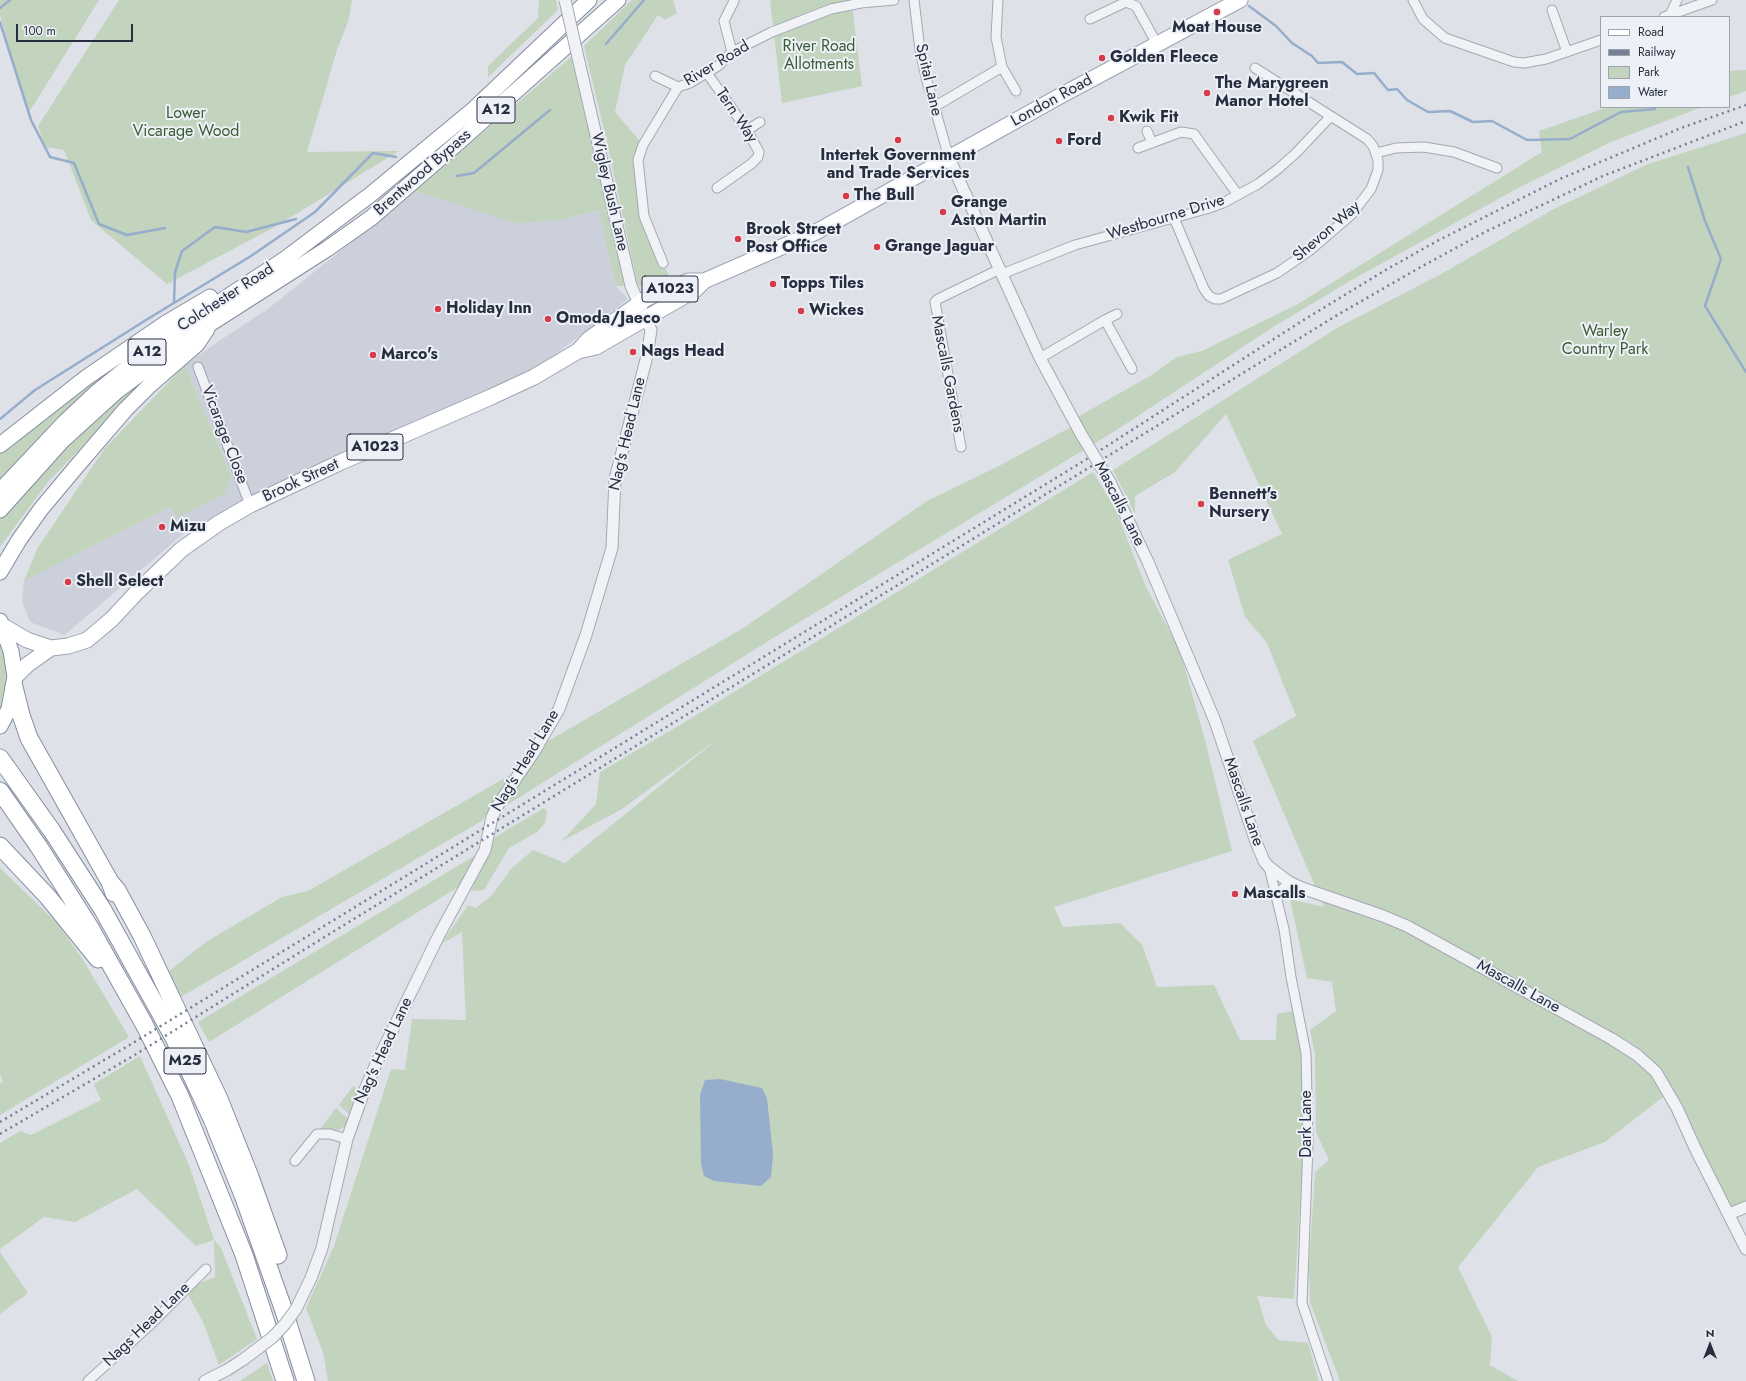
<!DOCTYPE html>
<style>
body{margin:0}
#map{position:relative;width:1746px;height:1381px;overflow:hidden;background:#dee1e8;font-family:Jost,sans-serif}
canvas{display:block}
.legend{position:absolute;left:1600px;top:16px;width:130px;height:92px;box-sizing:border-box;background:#edf0f6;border:1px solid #9da2ad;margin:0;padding:5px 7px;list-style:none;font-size:12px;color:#262e40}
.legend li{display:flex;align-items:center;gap:8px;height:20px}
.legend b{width:20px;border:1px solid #9da2ad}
.north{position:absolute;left:1690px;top:1325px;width:40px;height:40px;-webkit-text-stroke:3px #edf0f6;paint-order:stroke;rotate:0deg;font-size:11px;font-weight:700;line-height:16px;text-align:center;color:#262e40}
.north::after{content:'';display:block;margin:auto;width:14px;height:18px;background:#262e40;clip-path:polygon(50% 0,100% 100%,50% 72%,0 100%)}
.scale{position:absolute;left:16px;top:24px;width:117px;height:18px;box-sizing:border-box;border:2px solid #262e40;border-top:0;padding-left:5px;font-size:12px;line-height:14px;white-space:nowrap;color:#262e40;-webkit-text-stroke:3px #edf0f6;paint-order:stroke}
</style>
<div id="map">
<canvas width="1746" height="1381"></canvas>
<ul class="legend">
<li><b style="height:5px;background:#fff"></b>Road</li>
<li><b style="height:5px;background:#768093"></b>Railway</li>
<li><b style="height:11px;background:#c2d3be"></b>Park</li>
<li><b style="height:11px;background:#96adcb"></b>Water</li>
</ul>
<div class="north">N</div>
<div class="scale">100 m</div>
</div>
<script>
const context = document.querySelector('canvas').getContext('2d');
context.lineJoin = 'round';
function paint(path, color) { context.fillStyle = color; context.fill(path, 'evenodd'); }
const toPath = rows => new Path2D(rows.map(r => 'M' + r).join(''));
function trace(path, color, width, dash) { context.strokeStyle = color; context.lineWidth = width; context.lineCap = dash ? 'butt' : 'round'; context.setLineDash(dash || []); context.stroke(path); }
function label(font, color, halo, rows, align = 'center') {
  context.font = font + ' Jost,sans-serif'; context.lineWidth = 4; context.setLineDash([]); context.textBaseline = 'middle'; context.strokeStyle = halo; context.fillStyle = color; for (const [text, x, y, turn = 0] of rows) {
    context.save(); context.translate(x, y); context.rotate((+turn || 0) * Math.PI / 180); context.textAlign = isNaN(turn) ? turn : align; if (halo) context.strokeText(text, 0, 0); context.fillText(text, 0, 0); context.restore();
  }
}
paint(toPath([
 [415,191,450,201,561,220,600,210,616,286,628,299,539,367,324,463,189,529,67,633,64,635,30,622,22,601,24,581,170,507,175,518,232,478,185,365,219,341,268,309]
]), '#cbd0da');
paint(toPath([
 [0,0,99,0,28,114,0,15],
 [119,0,352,0,349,19,337,50,307,152,399,151,273,228,167,284,91,220,64,150,45,147,38,126],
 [539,0,556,0,558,10,488,77,488,66,538,18],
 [632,0,673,0,677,13,665,20,658,15,625,65,615,112,643,145,644,216,669,277,649,286,639,286,637,282,606,138,584,46],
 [770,0,848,0,849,5,852,5,862,86,782,103],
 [571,57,606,195,624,286,616,286,599,210,561,220,516,223,415,191],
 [1746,70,1746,91,1729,97,1729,71],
 [1608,107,1702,107,1611,142,1520,187,1350,281,1273,327,1115,431,778,635,507,805,516,784,548,741,745,627,927,501,999,466,1071,427,1076,418,1150,376,1177,357,1202,351,1298,304,1542,152,1539,131],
 [1746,133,1746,1207,1729,1214,1668,1093,1605,1142,1538,1167,1458,1267,1492,1337,1490,1364,1488,1364,1518,1381,1340,1381,1310,1302,1309,1267,1315,1172,1329,1160,1316,1132,1315,1054,1310,1030,1336,1011,1332,982,1307,978,1290,899,1324,907,1253,741,1296,716,1267,643,1245,617,1228,560,1282,534,1226,414,1175,472,1135,496,1135,514,1113,470,1337,328,1441,274,1554,209,1648,164],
 [185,365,232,478,224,494,176,518,170,507,24,581,37,549,105,448],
 [145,378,145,381,48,482,0,547,0,517,92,418],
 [91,381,95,385,57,419,0,480,0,454,10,443],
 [1093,472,1116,510,1145,585,1180,651,1205,740,1232,851,1054,907,1063,927,1120,923,1142,945,1157,987,1214,985,1240,1040,1276,1040,1277,1014,1297,1010,1305,1052,1303,1157,1294,1299,1257,1296,1266,1325,1278,1340,1308,1343,1319,1381,328,1381,323,1352,306,1308,334,1246,391,1069,405,1070,412,1019,466,1020,462,932,441,944,468,905,476,908,492,895,511,869,533,850,565,863,720,737,622,809,562,841,596,804,600,772,690,719],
 [0,639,6,651,9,678,4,702,0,711],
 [510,775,483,820,181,997,169,971,206,942,282,897,308,891],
 [544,808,547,812,545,823,537,832,509,848,484,890,471,891,492,839],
 [484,850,463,884,209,1042,198,1022],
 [0,868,57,923,83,960,129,1037,0,1115,0,1084,3,1082,0,1073],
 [140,1056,189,1165,214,1240,221,1248,257,1339,219,1365,203,1322,185,1289,215,1277,214,1240,196,1246,137,1189,75,1222,44,1217,0,1249,0,1143,20,1131,31,1135,101,1100,94,1084],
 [353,1086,359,1089,349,1114,339,1105],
 [336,1108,348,1119,345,1126,339,1130,320,1129],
 [0,1252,28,1293,0,1314],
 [267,1363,273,1381,240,1381]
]), '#c2d3be');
paint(toPath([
 [720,1079,762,1088,767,1099,773,1154,771,1177,761,1186,714,1181,704,1176,701,1164,700,1095,705,1080]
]), '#96adcb');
trace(toPath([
 [1249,6,1276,26,1292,43,1312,56,1318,63,1342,62,1357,74,1374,73,1388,90,1397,89,1407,100,1428,112,1450,111,1473,122,1492,121,1527,140,1570,139,1621,112,1655,109],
 [0,8,10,0],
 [0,22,31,120,50,157,74,163,99,224,127,235,165,228],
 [606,44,644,0],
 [1688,167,1705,221,1721,259,1705,306,1746,372],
 [457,176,474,173,550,110],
 [174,303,175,272,182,251,215,227,246,232,296,219],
 [0,419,35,390,146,320,251,256,315,212,373,153,396,157]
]), '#96adcb', 2.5);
const minor = toPath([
 [914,0,920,50,927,81,949,158],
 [998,0,996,37,1002,67,1016,91],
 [1413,0,1423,19,1445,38,1514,62,1524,63,1546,59,1601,40],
 [1552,10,1567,52],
 [1670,15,1677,0],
 [1664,17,1712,0],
 [1090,19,1126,2,1136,6,1157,44],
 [732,52,724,21,734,1],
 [707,73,747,130,759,152,758,157,751,164,717,188],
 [655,76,678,87,690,83,718,66,732,52,772,32,831,9,861,3,894,0],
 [934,107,1002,67],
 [747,130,760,122],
 [1147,131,1152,143],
 [1138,148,1181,132,1194,134,1238,195],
 [1376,153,1396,148,1424,147,1454,152,1497,168],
 [1174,218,1204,289,1209,296,1215,299,1221,299,1277,273,1309,251,1352,214,1371,189,1378,170,1378,160,1373,146,1367,139,1255,68],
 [663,263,644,216,638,160,643,145,678,87],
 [1002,274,1075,245,1206,209,1223,203,1258,184,1278,169,1296,153,1330,117],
 [1105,320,1117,314],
 [1040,358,1105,320,1132,369],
 [198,367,250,505],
 [961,447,935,302,938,299,1000,269],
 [1269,867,1284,929,1291,977,1306,1053,1308,1144,1302,1303,1328,1381],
 [1276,896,1289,882],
 [295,1161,317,1134,330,1134,347,1139],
 [88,1381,149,1326,206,1269]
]);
const tertiary = toPath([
 [949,158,1040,358,1081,434],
 [1110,482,1148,562,1215,721,1256,842,1264,861,1269,867,1289,882,1302,888,1383,916,1407,926,1612,1039,1637,1055,1656,1072,1677,1108,1695,1148,1746,1249],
 [1729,1214,1746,1207],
 [311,1278,322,1248,347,1139,363,1094,376,1064,439,935,485,850,492,817,498,805,534,752,559,709,586,635,612,548,615,479,647,356,651,330,631,286,579,62],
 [205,1381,227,1370,244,1359]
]);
const primary = toPath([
 [578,351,589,339,647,298,689,281,704,281],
 [3,626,27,640,51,648,68,646,87,640,112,619,137,592,182,549,219,523,250,505,341,462,491,397,534,377,578,351,596,347,695,290,704,281,816,232,1060,96,1240,0],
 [15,677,27,665,51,648]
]);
const trunk = toPath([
 [0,445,87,377,166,323,210,297],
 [0,491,64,423,98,391,138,359,180,328,285,259,370,195,474,109,589,0],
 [0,510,62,441,117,391,191,336,327,249,371,218,461,140,618,0],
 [0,572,19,540,41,509,77,466,125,410,150,385,197,344,207,329],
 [0,621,11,651,15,677,9,709,0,726]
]);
const motorway = toPath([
 [14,687,21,715,29,738,110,882,114,893],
 [0,758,52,831,103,910,174,1038,212,1119,243,1195,284,1311,306,1381],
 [0,791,39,847,89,926,144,1024,180,1096,244,1255,285,1381],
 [0,846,48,897,98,959],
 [110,882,117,890,142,936,219,1099,250,1177,278,1255]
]);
trace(minor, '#a3a8b2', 11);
trace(tertiary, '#a3a8b2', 13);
trace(primary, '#9ca5b5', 17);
trace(trunk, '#848ea0', 17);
trace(motorway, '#848ea0', 19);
trace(minor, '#f1f2f6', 9);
trace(tertiary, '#f1f2f6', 11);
trace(primary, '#fff', 15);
trace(trunk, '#fff', 15);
trace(motorway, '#fff', 17);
trace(toPath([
 [0,1122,133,1043,1082,462,1302,321,1384,271,1437,241,1560,179,1681,128,1746,105],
 [0,1134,138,1053,331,933,1090,467,1339,314,1419,268,1485,232,1603,176,1746,121]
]), '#768093', 2.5, [2, 4]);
const tertiaryBridge = toPath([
 [565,0,579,62],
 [1081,434,1110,482],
 [244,1359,273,1337,285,1324,296,1309,311,1278]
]);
trace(tertiaryBridge, '#a3a8b2', 13, []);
trace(tertiaryBridge, '#f1f2f6', 11);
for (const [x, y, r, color] of [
 [1217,12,4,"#d53b4a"],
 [1102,58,4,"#d53b4a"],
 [1207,93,4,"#d53b4a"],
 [1111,118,4,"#d53b4a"],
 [898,140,4,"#d53b4a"],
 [1059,141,4,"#d53b4a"],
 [846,196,4,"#d53b4a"],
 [943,212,4,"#d53b4a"],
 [738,239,4,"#d53b4a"],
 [877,247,4,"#d53b4a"],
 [773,284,4,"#d53b4a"],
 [438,309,4,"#d53b4a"],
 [801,311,4,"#d53b4a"],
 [548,319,4,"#d53b4a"],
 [633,352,4,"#d53b4a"],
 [373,355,4,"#d53b4a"],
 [1201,504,4,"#d53b4a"],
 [162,527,4,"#d53b4a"],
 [68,582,4,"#d53b4a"],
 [1235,894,4,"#d53b4a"]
]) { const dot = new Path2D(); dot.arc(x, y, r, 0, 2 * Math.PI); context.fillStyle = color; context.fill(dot); trace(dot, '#edf0f6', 1.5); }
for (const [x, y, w] of [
 [496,110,38],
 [670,289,56],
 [147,352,38],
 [375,447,56],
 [185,1061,42]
]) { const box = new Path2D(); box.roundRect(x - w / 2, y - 13, w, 26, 3); context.fillStyle = '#edf0f6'; context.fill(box); trace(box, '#262e40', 1); }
label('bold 15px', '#262e40', null, [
 ["A12",496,110],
 ["A1023",670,289],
 ["A12",147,352],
 ["A1023",375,447],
 ["M25",185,1061]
]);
label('bold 16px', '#262e40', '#edf0f6', [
 ["Moat House",1217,28,"center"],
 ["Golden Fleece",1110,58],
 ["The Marygreen",1215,84],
 ["Manor Hotel",1215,102],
 ["Kwik Fit",1119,118],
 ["Ford",1067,141],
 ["Intertek Government",898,156,"center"],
 ["and Trade Services",898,174,"center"],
 ["The Bull",854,196],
 ["Grange",951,203],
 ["Aston Martin",951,221],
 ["Brook Street",746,230],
 ["Post Office",746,248],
 ["Grange Jaguar",885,247],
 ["Topps Tiles",781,284],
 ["Holiday Inn",446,309],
 ["Wickes",809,311],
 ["Omoda/Jaeco",556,319],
 ["Nags Head",641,352],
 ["Marco's",381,355],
 ["Bennett's",1209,495],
 ["Nursery",1209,513],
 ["Mizu",170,527],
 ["Shell Select",76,582],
 ["Mascalls",1243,894]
], 'left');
label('16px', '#385c33', '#edf0f6', [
 ["River Road",819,47],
 ["Allotments",819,65],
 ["Lower",186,114],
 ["Vicarage Wood",186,132],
 ["Warley",1605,332],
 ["Country Park",1605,350]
]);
label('16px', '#262e40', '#edf0f6', [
 ["River Road",717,64,-31],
 ["Spital Lane",928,80,77],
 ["London Road",1052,101,-29],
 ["Tern Way",736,116,56],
 ["Brentwood Bypass",423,173,-41],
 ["Wigley Bush Lane",609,192,77],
 ["Westbourne Drive",1166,218,-17],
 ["Shevon Way",1327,232,-41],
 ["Colchester Road",226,298,-33],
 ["Mascalls Gardens",947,374,79],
 ["Nag's Head Lane",628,434,-77],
 ["Vicarage Close",224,435,69],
 ["Brook Street",301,481,-25],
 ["Mascalls Lane",1119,504,63],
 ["Nag's Head Lane",526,761,-59],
 ["Mascalls Lane",1243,802,71],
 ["Mascalls Lane",1518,987,29],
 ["Nag's Head Lane",384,1051,-65],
 ["Dark Lane",1307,1124,-90],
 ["Nags Head Lane",147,1325,-44]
]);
</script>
